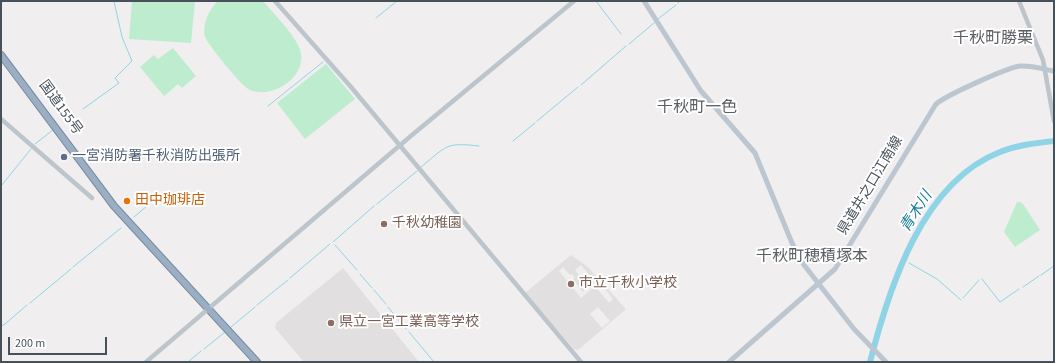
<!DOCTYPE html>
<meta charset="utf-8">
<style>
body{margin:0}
#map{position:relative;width:1055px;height:363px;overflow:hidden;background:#f0eeee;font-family:"Source Sans 3",sans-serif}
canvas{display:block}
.frame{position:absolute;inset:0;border:2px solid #47515a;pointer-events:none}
.scale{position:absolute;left:8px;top:337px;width:99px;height:18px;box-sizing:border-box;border:2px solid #47515a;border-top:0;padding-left:5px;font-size:12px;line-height:14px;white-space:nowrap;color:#47515a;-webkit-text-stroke:3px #fff;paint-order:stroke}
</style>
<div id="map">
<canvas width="1055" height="363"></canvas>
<div class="frame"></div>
<div class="scale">200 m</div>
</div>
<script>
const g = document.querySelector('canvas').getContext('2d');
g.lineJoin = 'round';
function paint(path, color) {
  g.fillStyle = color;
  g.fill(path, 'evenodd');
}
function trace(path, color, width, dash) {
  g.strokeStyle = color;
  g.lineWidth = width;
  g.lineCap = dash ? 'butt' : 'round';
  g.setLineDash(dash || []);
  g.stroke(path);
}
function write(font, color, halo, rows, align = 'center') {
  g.font = font + ' "Source Sans 3","Noto Sans JP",sans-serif';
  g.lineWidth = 4;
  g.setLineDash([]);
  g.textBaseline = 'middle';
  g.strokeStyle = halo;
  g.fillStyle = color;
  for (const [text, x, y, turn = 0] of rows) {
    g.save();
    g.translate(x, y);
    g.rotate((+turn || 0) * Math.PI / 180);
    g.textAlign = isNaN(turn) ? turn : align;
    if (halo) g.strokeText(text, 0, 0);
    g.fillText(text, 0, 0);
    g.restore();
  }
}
const education = new Path2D(`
 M 571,255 L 588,267 L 625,308 L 625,310 L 578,350 L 574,349 L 525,293 ZM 581,265 L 594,281 L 597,279 L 613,299 L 609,303 L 595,286 L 581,298 L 559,271 L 563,267 L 570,275 L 572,274 L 575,278 L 573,279 L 583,292 L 591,285 L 582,275 L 580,276 L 575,270 ZM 598,307 L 610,321 L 602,328 L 590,314 Z
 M 343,268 L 419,362 L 304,362 L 275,328 L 276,323 Z`);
const green = new Path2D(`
 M 132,1 L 195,1 L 191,43 L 129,39 Z
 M 218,1 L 263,1 C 274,14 292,32 299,47 C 311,74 274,100 250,90 C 242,87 209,46 205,37 C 202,25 209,9 218,1 Z
 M 173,48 L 196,76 L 182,88 L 178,84 L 164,96 L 140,67 L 154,55 L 158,59 Z
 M 326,64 L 355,99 L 305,139 L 277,103 Z
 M 1017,202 L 1020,202 L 1023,204 L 1040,230 L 1015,247 L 1004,232 Z`);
const stream = new Path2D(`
 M 596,1 L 621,34
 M 678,3 L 680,1
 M 376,18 L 397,1
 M 658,19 L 676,5
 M 629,44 L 654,23
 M 581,85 L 626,46
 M 268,106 L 323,62
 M 83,109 L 119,83 L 115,78 L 132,61 L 122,37 L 114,1
 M 537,121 L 578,87
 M 513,141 L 535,123
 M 35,144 L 53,130
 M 421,167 C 447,146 445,142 479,146
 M 1,186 L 31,149
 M 377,204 L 417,171
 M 134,217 L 160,195
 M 333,242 L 374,206
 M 335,245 L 357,270
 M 909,263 L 937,279 L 961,300
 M 73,267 L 121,228
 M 360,274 L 372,288
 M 1041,275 L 1054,266
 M 290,278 L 330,244
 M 982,279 L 1000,302 L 1019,289
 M 1023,287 L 1039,276
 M 374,290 L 386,304
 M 963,298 L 979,280
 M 30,303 L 71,269
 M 257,305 L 288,280
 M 388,307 L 406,329
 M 1,326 L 5,324 L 27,305
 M 231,327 L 255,307
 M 409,332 L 434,362
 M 204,349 L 225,332
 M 188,362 L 201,351`);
const river = new Path2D(`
 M 870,362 C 889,288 922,182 1000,152 C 1017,145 1036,143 1054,141`);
const tertiary = new Path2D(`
 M 275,1 L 351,87 L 581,362
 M 1019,1 L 1043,60 L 1054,121
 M 1,119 L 92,198
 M 146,362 L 412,135 L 574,1`);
const secondary = new Path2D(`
 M 644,1 L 701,91 L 755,153 L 792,243 L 804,265 L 854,329 L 886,362
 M 729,362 L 835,269 L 936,104 C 947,95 1006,68 1020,66 C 1031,65 1043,69 1054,71`);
const trunk = new Path2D(`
 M 1,55 L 114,206 L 257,362`);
const markers = [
 [64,157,4,"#5c6f8a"],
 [127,201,4,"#e8710a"],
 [384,224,4,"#8d6e63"],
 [571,284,4,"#8d6e63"],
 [331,323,4,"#8d6e63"]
];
const streetNames = [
 ["国道155号",60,108,54],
 ["県道井之口江南線",871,186,-59]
];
const serviceNames = [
 ["一宮消防署千秋消防出張所",72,157]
];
const foodNames = [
 ["田中珈琲店",135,201]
];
const educationNames = [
 ["千秋幼稚園",392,224],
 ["市立千秋小学校",579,284],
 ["県立一宮工業高等学校",339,323]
];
const waterNames = [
 ["青木川",917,212,-57]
];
const quarterNames = [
 ["千秋町勝栗",993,39],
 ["千秋町一色",697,108],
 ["千秋町穂積塚本",812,257]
];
paint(education, '#e1dfdf');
paint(green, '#beeccf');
trace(stream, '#8ed4e6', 1);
trace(river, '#8ed4e6', 6);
trace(trunk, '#738ba5', 8);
trace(tertiary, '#bdc5cc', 4.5);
trace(secondary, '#bcc6d1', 5);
trace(trunk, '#9caec2', 6);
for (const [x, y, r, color] of markers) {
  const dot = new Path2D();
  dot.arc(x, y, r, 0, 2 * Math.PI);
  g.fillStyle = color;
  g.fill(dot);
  trace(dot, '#fff', 1.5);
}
write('14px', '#47515a', '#fff', streetNames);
write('14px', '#4e5e75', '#fff', serviceNames, 'left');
write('14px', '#c56008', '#fff', foodNames, 'left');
write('14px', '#785e54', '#fff', educationNames, 'left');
write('italic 15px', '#157d98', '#fff', waterNames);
write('16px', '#5b5e62', '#fff', quarterNames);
</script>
